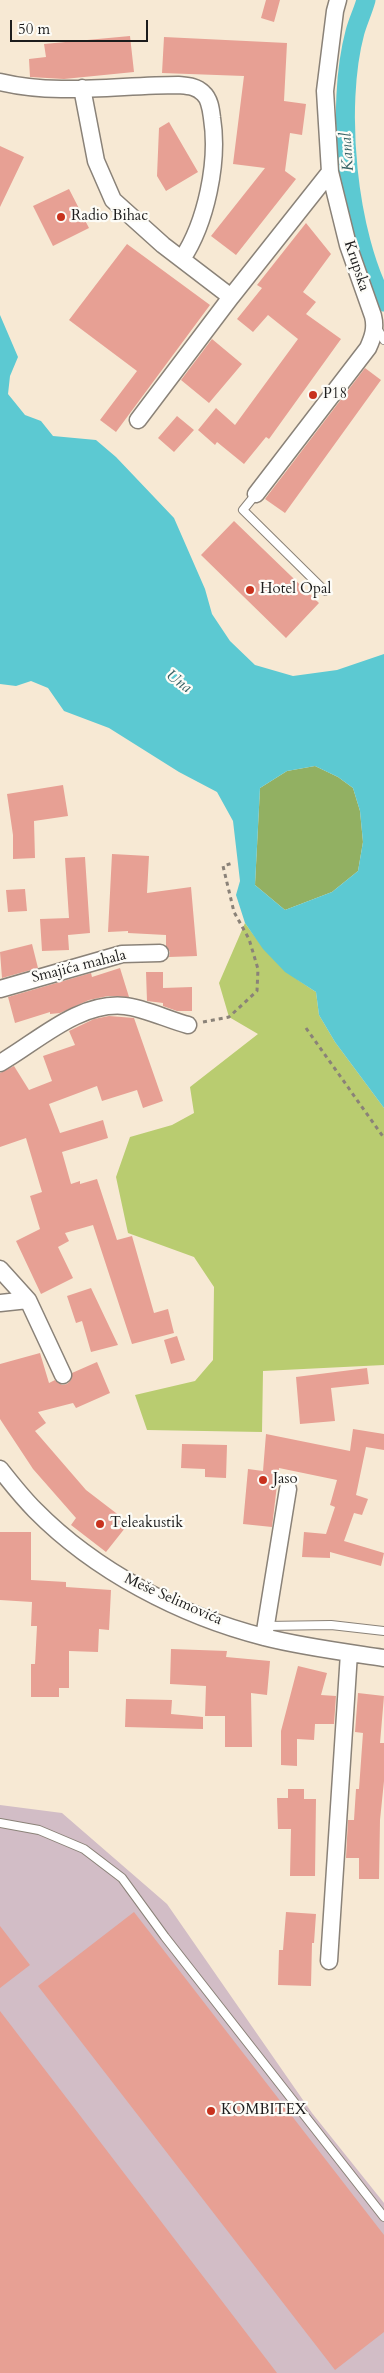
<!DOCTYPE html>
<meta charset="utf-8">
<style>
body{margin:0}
#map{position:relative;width:384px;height:2373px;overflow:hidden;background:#f7e9d4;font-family:Cardo,serif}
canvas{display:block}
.scale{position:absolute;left:10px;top:20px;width:138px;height:22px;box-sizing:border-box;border:2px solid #1c1c1c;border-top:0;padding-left:6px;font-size:15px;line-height:18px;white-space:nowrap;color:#1c1c1c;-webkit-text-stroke:4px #fdfcf7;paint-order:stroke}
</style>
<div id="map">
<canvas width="384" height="2373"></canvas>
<div class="scale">50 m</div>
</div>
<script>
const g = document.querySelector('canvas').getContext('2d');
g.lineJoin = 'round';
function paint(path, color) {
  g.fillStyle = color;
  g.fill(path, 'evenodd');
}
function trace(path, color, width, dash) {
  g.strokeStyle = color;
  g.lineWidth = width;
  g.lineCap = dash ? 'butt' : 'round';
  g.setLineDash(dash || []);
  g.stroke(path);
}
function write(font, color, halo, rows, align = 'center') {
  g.font = font + ' Cardo,serif';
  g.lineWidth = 4.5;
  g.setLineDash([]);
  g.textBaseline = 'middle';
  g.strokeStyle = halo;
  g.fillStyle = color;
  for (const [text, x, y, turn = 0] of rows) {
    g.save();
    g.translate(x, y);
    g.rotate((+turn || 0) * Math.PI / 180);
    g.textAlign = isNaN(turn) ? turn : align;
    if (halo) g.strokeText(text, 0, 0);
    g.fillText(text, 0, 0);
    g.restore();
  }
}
const industrial = new Path2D(`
 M 0,1805 L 62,1813 L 167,1904 L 312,2113 L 384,2203 L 384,2373 L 0,2373 Z`);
const green = new Path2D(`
 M 245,923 C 269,957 282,970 316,992 L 319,1015 L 335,1042 L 384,1108 L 384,1365 L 263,1371 L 262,1432 L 147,1430 L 135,1395 L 195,1381 L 213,1360 L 214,1287 L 194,1257 L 128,1233 L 116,1177 L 130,1137 L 172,1125 L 194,1113 L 190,1087 L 258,1034 L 229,1017 L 219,983 Z`);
const forest = new Path2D(`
 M 315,766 L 338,777 L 353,788 L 360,811 L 363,842 L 358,871 L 332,892 L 285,910 L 255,885 L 260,788 L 287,771 Z`);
const water = new Path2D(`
 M 0,315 L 18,357 L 10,376 L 8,394 L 25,415 L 41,421 L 53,436 L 96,440 L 116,457 L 174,518 L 205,589 L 212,614 L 230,641 L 255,665 L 293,676 L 337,670 L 384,654 L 384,1108 L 335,1042 L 319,1015 L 316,992 L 285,972 L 263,949 L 245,923 L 236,895 L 240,881 L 233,821 L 217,792 L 179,772 L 109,728 L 64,711 L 48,688 L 31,681 L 16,686 L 0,684 ZM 315,766 L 338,777 L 353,788 L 360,811 L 363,842 L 358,871 L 332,892 L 285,910 L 255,885 L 260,788 L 287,771 Z`);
const canal = new Path2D(`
 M 366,0 C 363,11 358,21 355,32 C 335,106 347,235 384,302`);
const building = new Path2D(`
 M 266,0 L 280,0 L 274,22 L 261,18 Z
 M 130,36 L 134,72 L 64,79 L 30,77 L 29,59 L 46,57 L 44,44 Z
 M 164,37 L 287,43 L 284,101 L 306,104 L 302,135 L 290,133 L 285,171 L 296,179 L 236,255 L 211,236 L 265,168 L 233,164 L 244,76 L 162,73 Z
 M 169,122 L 198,172 L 166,191 L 157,176 L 159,128 Z
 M 0,146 L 24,157 L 0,207 Z
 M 69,189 L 89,228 L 53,246 L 33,206 Z
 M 306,223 L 331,254 L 303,292 L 316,302 L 306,314 L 341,339 L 269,439 L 266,437 L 244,464 L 217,442 L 215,445 L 198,430 L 216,408 L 235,425 L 298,339 L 268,315 L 253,332 L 237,319 L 262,288 L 257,285 Z
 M 127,244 L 210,305 L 116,432 L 100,420 L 137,371 L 69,320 Z
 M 212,339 L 242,364 L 209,403 L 181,380 Z
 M 365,368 L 381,380 L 285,513 L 265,499 Z
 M 177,416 L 194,430 L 174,452 L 158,438 Z
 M 234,521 L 319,603 L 286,638 L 201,555 Z
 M 63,785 L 68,816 L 34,821 L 35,858 L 13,859 L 13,835 L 7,794 Z
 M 112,854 L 149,856 L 147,893 L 191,887 L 197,956 L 169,957 L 170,952 L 166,946 L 166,935 L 128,933 L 128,931 L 108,932 Z
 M 85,857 L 90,933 L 68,935 L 69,950 L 42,951 L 40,919 L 69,918 L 65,858 Z
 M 25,889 L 27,911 L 8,912 L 6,890 Z
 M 32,944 L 38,968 L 2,978 L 0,952 Z
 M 120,968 L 129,997 L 108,996 L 89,1000 L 60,1013 L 50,1014 L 50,1012 L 15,1023 L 8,997 L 91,973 L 92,977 Z
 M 146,972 L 163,972 L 163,988 L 192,987 L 192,1011 L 177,1011 L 163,1006 L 163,1003 L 147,1001 Z
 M 109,1016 L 134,1018 L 163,1101 L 143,1108 L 137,1090 L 102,1101 L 97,1086 L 49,1104 L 60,1133 L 103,1120 L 108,1138 L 62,1152 L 71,1184 L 80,1181 L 80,1184 L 97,1179 L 117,1240 L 132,1236 L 154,1313 L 168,1309 L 174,1333 L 132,1344 L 93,1225 L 65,1233 L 69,1241 L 58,1247 L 73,1278 L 41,1294 L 16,1241 L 40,1229 L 30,1196 L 42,1192 L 26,1138 L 0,1147 L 0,1073 L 14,1066 L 29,1090 L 52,1081 L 43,1056 L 75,1045 L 69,1031 L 94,1019 Z
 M 91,1288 L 118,1345 L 91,1352 L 82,1321 L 76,1323 L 67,1296 Z
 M 177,1336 L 185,1360 L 171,1364 L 164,1340 Z
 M 40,1353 L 49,1383 L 55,1380 L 62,1385 L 67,1384 L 71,1380 L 72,1373 L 97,1362 L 110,1393 L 76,1408 L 73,1403 L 38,1412 L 46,1423 L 35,1431 L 86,1490 L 129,1523 L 106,1552 L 71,1525 L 76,1518 L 33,1469 L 0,1419 L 0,1364 Z
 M 367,1368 L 369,1384 L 331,1388 L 335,1421 L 300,1424 L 296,1377 Z
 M 353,1429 L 384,1434 L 384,1450 L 366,1447 L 356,1495 L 368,1499 L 362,1515 L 354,1513 L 344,1541 L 384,1553 L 381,1566 L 330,1552 L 330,1558 L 302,1557 L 304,1532 L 326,1534 L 335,1507 L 330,1505 L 337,1480 L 279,1468 L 272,1527 L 243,1524 L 248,1469 L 263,1471 L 266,1434 L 350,1451 Z
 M 182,1444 L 227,1445 L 226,1478 L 205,1477 L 205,1469 L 181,1468 Z
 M 0,1532 L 31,1532 L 31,1580 L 66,1582 L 66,1587 L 111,1590 L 109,1630 L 99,1629 L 98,1652 L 69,1651 L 69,1688 L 59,1688 L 59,1697 L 31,1697 L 31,1664 L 35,1664 L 37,1626 L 31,1626 L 32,1602 L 0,1600 Z
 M 171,1649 L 227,1651 L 226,1657 L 270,1661 L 267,1695 L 251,1693 L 252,1747 L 225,1747 L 225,1716 L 205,1716 L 206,1686 L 170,1684 Z
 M 298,1666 L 327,1673 L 321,1695 L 336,1696 L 334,1724 L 315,1724 L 314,1740 L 297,1739 L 297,1766 L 281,1765 L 281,1731 Z
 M 358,1693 L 384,1696 L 380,1743 L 384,1743 L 384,1781 L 380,1820 L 379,1879 L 359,1879 L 359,1858 L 346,1858 L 348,1820 L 354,1820 L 356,1789 L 359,1789 L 363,1733 L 355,1732 Z
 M 126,1699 L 172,1700 L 171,1714 L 203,1717 L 203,1729 L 125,1727 Z
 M 288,1789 L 304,1789 L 304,1799 L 316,1799 L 315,1876 L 290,1876 L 291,1829 L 278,1829 L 277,1798 L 288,1798 Z
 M 134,1912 L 384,2235 L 384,2332 L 335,2370 L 38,1986 Z
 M 286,1912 L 316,1914 L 314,1943 L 312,1943 L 311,1986 L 278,1985 L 279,1950 L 283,1950 Z
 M 0,1926 L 30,1965 L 0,1988 Z
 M 0,2011 L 277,2373 L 0,2373 Z`);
const path = new Path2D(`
 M 203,1022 L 229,1017 L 257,991 L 258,969 L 249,939 L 234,912 L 223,866 L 233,863
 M 306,1028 L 384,1138`);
const lane = new Path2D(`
 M 377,328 L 384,340
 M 256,494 L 243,510 L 325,591
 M 265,1626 L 331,1625 L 384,1631
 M 0,1823 L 39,1830 L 84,1849 L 122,1878 L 165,1937 L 384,2217`);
const street = new Path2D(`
 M 0,82 C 58,96 119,85 178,85 C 188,86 196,86 203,93 C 210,99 211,110 212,118 C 219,162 206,223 182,259
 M 82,88 L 96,161 L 113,200 L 163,245 L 231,297
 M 138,420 L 231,297 L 330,172
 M 256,494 L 368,348 C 373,337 376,328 373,316 L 348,245 L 330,172 L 325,91 L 335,11 L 338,0
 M 0,989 L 122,954 L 160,953
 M 0,1063 C 37,1042 79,1001 125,1006 C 144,1008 169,1020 188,1025
 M 0,1269 L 28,1300 L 63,1375
 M 0,1303 L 28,1300
 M 0,1469 C 11,1483 22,1497 35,1510 C 95,1571 181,1616 264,1637 C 303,1647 344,1652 384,1658
 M 264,1637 L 288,1489
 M 329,1961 L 349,1653`);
const markers = [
 [61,217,5,"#c8321e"],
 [313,395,5,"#c8321e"],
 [250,590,5,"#c8321e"],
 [263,1480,5,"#c8321e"],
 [100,1524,5,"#c8321e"],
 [211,2111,5,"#c8321e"]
];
const poiNames = [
 ["Radio Bihac",71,217],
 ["P18",323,395],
 ["Hotel Opal",260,590],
 ["Jaso",273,1480],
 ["Teleakustik",110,1524],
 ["KOMBITEX",221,2111]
];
const streetNames = [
 ["Krupska",356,266,72],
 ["Smajića mahala",79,967,-14],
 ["Meše Selimovića",173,1600,24]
];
const waterNames = [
 ["Kanal",348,152,-94],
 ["Una",178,682,36]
];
paint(industrial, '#d2bdc6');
paint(green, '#b9cc70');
paint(forest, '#92b062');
paint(water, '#5cc9d2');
trace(canal, '#5cc9d2', 19);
paint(building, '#e7a094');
trace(lane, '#8a8278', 10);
trace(street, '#8a8278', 19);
trace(path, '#8a8278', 3, [4, 4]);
trace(lane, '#fff', 8);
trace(street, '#fff', 16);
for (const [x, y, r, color] of markers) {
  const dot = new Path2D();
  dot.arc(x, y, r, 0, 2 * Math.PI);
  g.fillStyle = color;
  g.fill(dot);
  trace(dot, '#fdfcf7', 2);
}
write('15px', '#1c1c1c', '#fdfcf7', poiNames, 'left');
write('15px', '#1c1c1c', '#fdfcf7', streetNames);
write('italic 16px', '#366165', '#fdfcf7', waterNames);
</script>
